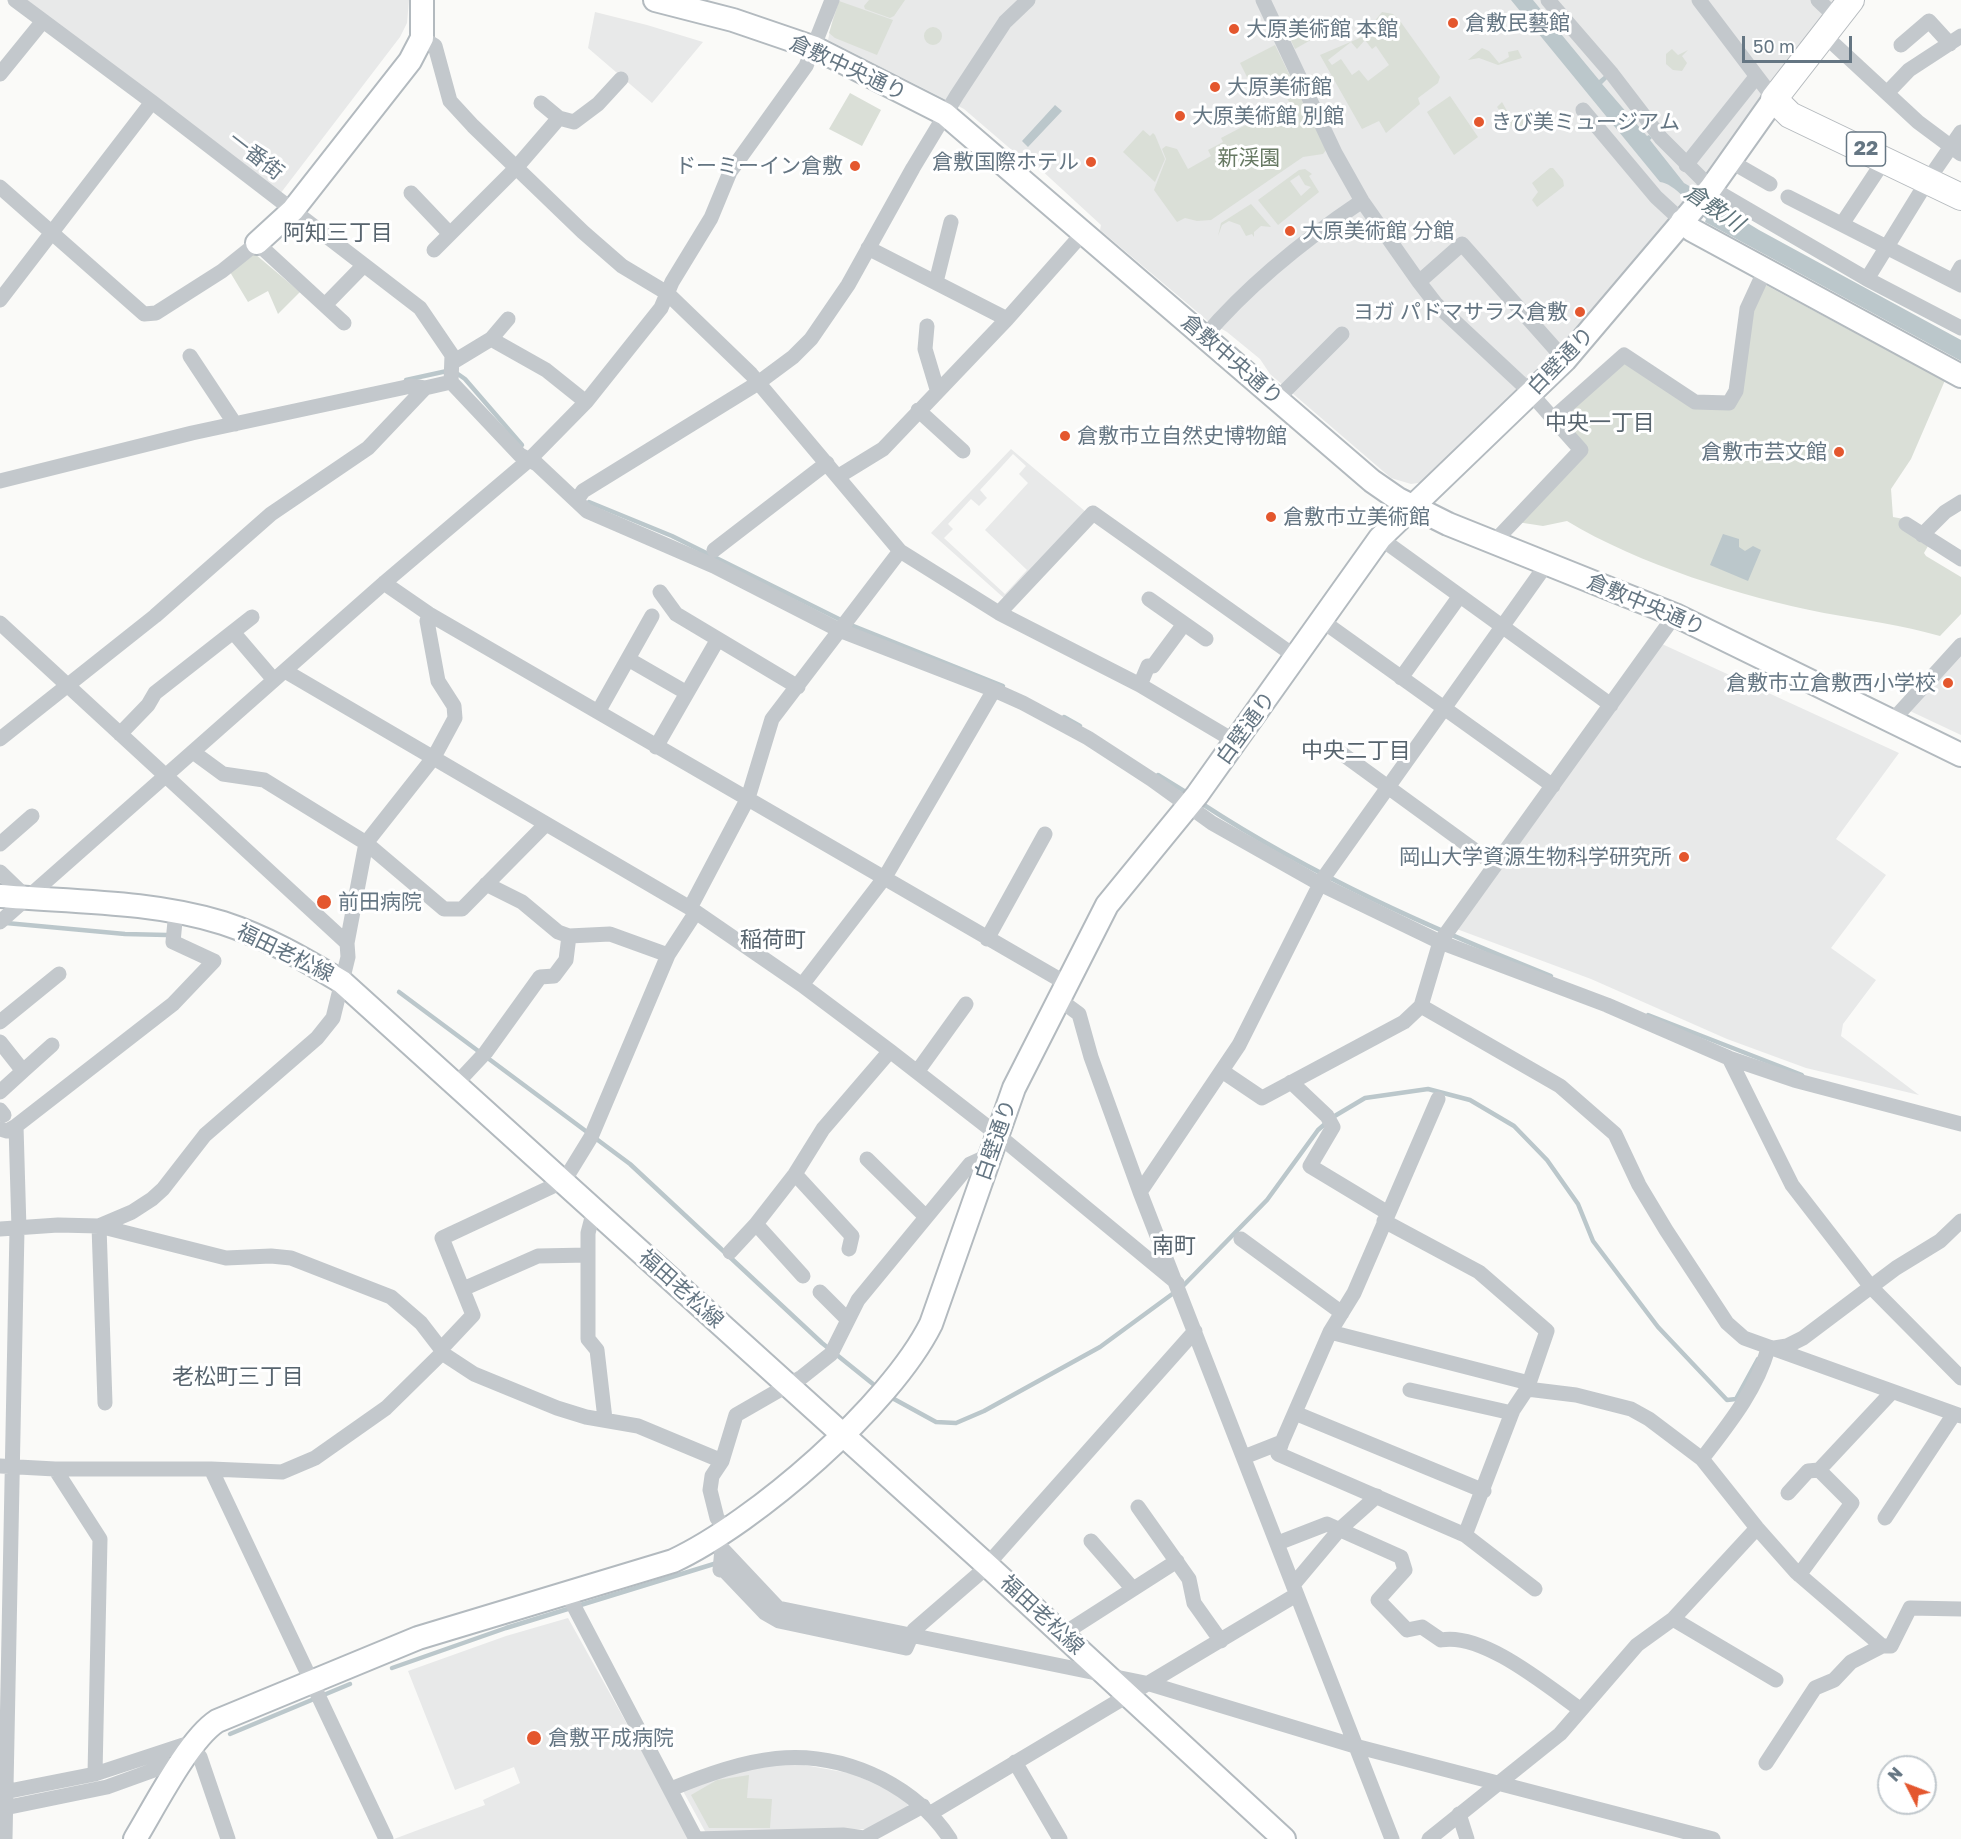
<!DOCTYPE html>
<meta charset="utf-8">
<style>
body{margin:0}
#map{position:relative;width:1961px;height:1839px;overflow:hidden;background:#fafaf8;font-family:"Golos Text",sans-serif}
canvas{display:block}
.north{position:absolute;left:1877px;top:1755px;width:60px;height:60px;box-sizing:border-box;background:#fff;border:2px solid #c1c8cd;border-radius:50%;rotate:312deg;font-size:16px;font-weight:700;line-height:24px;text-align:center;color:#657683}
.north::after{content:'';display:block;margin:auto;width:21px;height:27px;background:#e4572e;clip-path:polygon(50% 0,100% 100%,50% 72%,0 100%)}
.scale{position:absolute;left:1742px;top:36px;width:110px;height:27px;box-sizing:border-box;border:3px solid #657683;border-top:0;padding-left:8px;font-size:18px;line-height:21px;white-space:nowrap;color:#657683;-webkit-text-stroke:4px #fff;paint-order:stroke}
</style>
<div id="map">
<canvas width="1961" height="1839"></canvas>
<div class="north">N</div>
<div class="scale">50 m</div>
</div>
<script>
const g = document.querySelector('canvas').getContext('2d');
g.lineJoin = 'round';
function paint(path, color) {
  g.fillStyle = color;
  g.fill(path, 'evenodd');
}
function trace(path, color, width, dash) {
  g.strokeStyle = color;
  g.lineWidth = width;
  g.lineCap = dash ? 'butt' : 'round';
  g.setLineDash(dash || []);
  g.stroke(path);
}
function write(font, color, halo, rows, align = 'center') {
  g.font = font + ' "Golos Text","Noto Sans JP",sans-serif';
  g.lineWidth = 6;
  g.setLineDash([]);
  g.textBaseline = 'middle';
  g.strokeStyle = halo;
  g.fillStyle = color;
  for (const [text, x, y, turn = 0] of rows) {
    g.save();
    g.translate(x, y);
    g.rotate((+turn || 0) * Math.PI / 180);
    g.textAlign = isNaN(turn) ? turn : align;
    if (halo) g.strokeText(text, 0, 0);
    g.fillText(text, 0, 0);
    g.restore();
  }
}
const built = new Path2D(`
 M 27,0 L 409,0 L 407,23 L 400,37 L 280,194 Z
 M 837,0 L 1844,0 L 1713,174 L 1574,341 L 1425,482 L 1411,484 L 1391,478 L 1270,374 L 1260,359 L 1227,332 L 1208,321 L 1100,230 L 1101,225 L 1026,156 L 1021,158 L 964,109 L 828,40 Z
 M 595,12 L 647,25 L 703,42 L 652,103 L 588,48 Z
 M 1011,449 L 1086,512 L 1005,599 L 931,533 ZM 1013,454 L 1026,466 L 1019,474 L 1028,483 L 985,530 L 1027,570 L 1005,594 L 944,538 L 953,529 L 948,524 L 971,499 L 979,506 L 987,498 L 980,490 Z
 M 1662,644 L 1899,753 L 1836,839 L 1886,875 L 1831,948 L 1876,980 L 1843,1024 L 1841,1036 L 1919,1095 L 1806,1068 L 1727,1039 L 1591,979 L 1454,928 Z
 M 1961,655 L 1961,735 L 1910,711 Z
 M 568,1618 L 691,1839 L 394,1839 L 485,1805 L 483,1800 L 520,1783 L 514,1767 L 455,1790 L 408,1671 L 506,1636 Z
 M 799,1764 L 854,1774 L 898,1795 L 908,1804 L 907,1808 L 870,1829 L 706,1833 L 683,1791 L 707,1780 L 766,1765 Z`);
const green = new Path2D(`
 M 869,0 L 905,0 L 894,16 L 890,18 L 865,9 L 864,6 Z
 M 839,1 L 893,20 L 877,55 L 835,38 L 829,33 Z
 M 1382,12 L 1393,14 L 1400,21 L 1440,77 L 1438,83 L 1418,98 L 1420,104 L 1386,133 L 1379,121 L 1362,129 L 1320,55 L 1362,37 ZM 1365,40 L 1372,49 L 1376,46 L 1389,65 L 1368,81 L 1359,70 L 1352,75 L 1341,59 L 1332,65 L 1328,60 L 1351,42 L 1357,49 Z
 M 1297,18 L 1302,20 L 1304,29 L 1312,27 L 1316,37 L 1295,49 L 1283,24 Z
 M924 36a9 9 0 1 1 18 0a9 9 0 1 1-18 0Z
 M 1275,45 L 1326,150 L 1323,154 L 1303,157 L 1211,220 L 1197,221 L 1185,218 L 1177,222 L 1154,190 L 1166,159 L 1162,149 L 1166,146 L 1177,149 L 1188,169 L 1211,156 L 1208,150 L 1223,142 L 1221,138 L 1263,116 L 1268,126 L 1292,116 L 1294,112 L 1283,90 L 1269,97 L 1258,82 L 1251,85 L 1240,63 Z
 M 1482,48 L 1489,51 L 1499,63 L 1509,57 L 1508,52 L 1518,50 L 1522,58 L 1498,65 L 1479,58 L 1468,60 Z
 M 1672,49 L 1678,55 L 1688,50 L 1682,56 L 1687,63 L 1682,71 L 1673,70 L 1666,64 L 1666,54 Z
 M 850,93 L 881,110 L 862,146 L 829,129 Z
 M 1450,96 L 1478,137 L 1454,155 L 1427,112 Z
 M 1502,102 L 1512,120 L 1527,115 L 1535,109 L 1537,114 L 1524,126 L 1514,130 L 1497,107 Z
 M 1143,130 L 1150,136 L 1153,133 L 1155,135 L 1165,159 L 1155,182 L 1123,152 Z
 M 1550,168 L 1553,168 L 1563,180 L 1564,186 L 1537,207 L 1532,200 L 1538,192 L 1532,183 Z
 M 1305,169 L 1312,174 L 1309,176 L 1319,192 L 1278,225 L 1258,200 L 1299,170 ZM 1299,175 L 1305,185 L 1311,187 L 1301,196 L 1290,181 Z
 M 1251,204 L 1271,227 L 1261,226 L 1254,232 L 1254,237 L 1252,234 L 1246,236 L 1240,225 L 1229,221 L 1222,225 L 1218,236 L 1221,223 Z
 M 255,254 L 300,292 L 278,314 L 268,291 L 248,302 L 230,272 Z
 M 1762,283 L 1889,351 L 1946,378 L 1911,459 L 1891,489 L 1893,517 L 1909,520 L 1928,546 L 1924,553 L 1926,556 L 1961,577 L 1961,614 L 1940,636 C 1902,625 1863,620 1824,613 C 1742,597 1638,564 1567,521 L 1543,526 L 1517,522 L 1580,457 L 1558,419 L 1624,359 L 1695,407 L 1730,407 L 1756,298 Z
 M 749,1775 L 747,1798 L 772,1799 L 770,1828 L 709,1828 L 691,1795 L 717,1780 Z`);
const water = new Path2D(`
 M 1511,0 L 1533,0 L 1599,80 L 1605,75 L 1608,78 L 1602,84 L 1647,136 L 1649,135 L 1652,138 L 1650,140 L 1684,183 L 1691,187 L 1693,185 L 1718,205 L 1759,230 L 1961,340 L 1961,361 L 1705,222 L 1706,219 C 1694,208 1674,183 1660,182 Z
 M 1055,105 L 1062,111 L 1028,147 L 1022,141 Z
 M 1723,534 L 1739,539 L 1739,547 L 1745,551 L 1753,546 L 1761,550 L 1748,581 L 1710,565 Z`);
const stream = new Path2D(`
 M 455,372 L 465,379 L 522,445
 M 406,380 L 447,371
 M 589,502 L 672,536 L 851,625 L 1003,686
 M 1064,717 L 1080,726
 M 1158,775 L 1184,791
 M 1204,805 C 1313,876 1430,928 1551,976
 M 6,923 L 125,934 L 167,935
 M 399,992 L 630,1164 L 822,1343 L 873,1384
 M 1648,1015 L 1802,1075
 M 1182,1287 L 1267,1200 L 1318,1130 L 1333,1117 L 1365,1098 L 1428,1089 L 1470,1100 L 1514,1126 L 1547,1160 L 1578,1204 L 1593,1241 L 1658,1327 L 1727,1400 L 1736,1399 L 1758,1359
 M 894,1399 L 936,1422 L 956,1423 L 984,1411 L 1100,1347 L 1175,1292
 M 392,1668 L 506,1628 L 717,1563
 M 230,1734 L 350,1684`);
const street = new Path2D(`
 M 15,0 L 152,102 L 420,308 L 452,355 L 451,382
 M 1263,0 L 1335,153 L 1362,201 L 1419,282 L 1436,304 L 1525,387 L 1581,450 L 1493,543
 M 1548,0 L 1612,74 L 1661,138 L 1711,188 L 1867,279 L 1961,328
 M 1699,0 L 1774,99
 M 1818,0 L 1837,18
 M 1823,34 L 1918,122 L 1961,154
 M 422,38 L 435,46 L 450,101 L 473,126 L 583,232 L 622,266 L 667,293 L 751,374 L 900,551 L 999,613 L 1140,685 L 1236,742
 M 1901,45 L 1929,21 L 1950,44
 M 0,74 L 43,21
 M 1887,93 L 1909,70 L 1961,36
 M 541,103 L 559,118
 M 1583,110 L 1656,197 L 1682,221
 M 1730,161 L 1770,184
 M 1686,165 L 1756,77
 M 0,187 L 144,314 L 156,313 L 222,271 L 257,243 L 344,323
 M 411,193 L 450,234
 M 1788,197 L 1961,285
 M 1842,224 L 1885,159
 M 868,248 L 1007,319
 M 434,250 L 515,169 L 559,118 L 574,122 L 598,104 L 621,79
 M 1867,279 L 1928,180 L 1961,132
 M 1953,281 L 1961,267
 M 936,282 L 951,222
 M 1419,282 L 1462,244 L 1565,360
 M 0,300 L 152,102
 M 325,305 L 364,265
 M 927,326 L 925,349 L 937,389
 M 1204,337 C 1250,283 1304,240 1362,201
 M 491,339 L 546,370 L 586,402
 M 190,356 L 235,424
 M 453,362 L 491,339 L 508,319
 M 451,382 L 520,455 L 537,464 L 587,511 L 714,566 L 839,630 L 994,690 L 1023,703 L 1088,738 L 1151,779 L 1212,823 L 1320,884 L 1440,942 L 1607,1005 L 1729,1058 L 1794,1080 L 1961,1124
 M 1277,399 L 1342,334
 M 918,410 L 963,451
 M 1552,419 L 1624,355 L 1695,402 L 1729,403 L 1736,391 L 1747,309 L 1765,270
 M 839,476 L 883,449 L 1007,319 L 1084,232
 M 0,481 L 192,433 L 411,386 L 425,388 L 451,382
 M 577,500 L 583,491 L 758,383 L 793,357 L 811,339 L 848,285 L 913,168 L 957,95 L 1005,22 L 1028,0
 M 1906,524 L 1961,559
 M 1922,535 L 1945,512 L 1961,502
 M 1380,538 L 1611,705
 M 714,550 L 827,463
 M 384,583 L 429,614 L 1069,985
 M 660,592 L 676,614 L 798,687
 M 1149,599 L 1206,639
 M 999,613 L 1093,513 L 1296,657
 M 1675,615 L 1440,942 L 1421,1006 L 1560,1086 L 1615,1134 L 1639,1185 L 1666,1230 L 1727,1323 L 1744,1338 L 1961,1416
 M 1321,620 L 1553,786
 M 0,623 L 347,943
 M 233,632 L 274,680
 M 628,659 L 687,693
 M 285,671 L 690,908 L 802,985 L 890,1051 L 998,1135 L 1177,1283
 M 1401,678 L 1459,597
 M 1140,685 L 1148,666 L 1153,666 L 1184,624
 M 598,712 L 652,616
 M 1892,721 L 1961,645
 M 120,734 L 148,705 L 155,693 L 252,617
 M 0,739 L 155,616 L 271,514 L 368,448 L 425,388
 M 656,747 L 718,639
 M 1337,750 L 1495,865
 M 193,752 L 223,774 L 264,780 L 366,843 L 444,909 L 462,909 L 546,824
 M 0,844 L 32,816
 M 0,872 L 27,898
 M 486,884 L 522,902 L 558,932 L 569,936 L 610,934 L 668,955
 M 690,908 L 748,798 L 772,719 L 900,551
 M 0,922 L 384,583 L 529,460 L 586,402 L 661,308 L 672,282 L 711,218 L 730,172 L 806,66 L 832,0
 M 987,939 L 1045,834
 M 802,985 L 885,877 L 994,690
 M 1060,1000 L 1079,1014 L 1091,1057 L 1140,1192 L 1392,1839
 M 0,1022 L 59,974
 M 0,1042 L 23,1071 L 0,1092
 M 1729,1058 L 1792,1185 L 1871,1287 L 1961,1378
 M 23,1071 L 52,1045
 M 1222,1071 L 1262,1098 L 1404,1022 L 1421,1006
 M 917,1072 L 966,1004
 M 1291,1082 L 1327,1116 L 1333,1127 L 1310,1166 L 1388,1213
 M 457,1083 L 486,1052 L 540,977 L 554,976 L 566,960 L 569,936
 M 0,1110 L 4,1115
 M 16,1126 L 173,1004 L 214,961 L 173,942 L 176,911
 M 0,1129 L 7,1131 L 16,1126 L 19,1229
 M 867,1159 L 925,1216
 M 795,1174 L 852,1236 L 849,1249
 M 1140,1192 L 1239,1045 L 1322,880 L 1546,565
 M 594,1210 L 588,1233 L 588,1339 L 597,1350 L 605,1419
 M 1384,1221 L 1479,1272 L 1547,1331 L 1527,1389 L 1513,1410 L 1465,1535
 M 756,1224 L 803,1276
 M 99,1226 L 132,1212 L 152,1199 L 163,1189 L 205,1135 L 317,1038 L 333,1018 L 348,957 L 347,943 L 366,843 L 434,757 L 455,718 L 454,706 L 438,681 L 427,621 L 429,614
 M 99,1226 L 105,1403
 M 0,1229 L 58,1225 L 99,1226 L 226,1258 L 271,1256 L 291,1258 L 391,1297 L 421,1323 L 441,1349
 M 1241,1239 L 1342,1313
 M 730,1252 L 756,1224 L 795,1174 L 823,1129 L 890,1051
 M 463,1289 L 538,1256 L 588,1255
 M 820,1292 L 847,1319
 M 1330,1332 L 1529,1383
 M 1768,1349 L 1787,1346 L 1803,1338 L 1896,1268 L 1940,1241 L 1961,1221
 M 442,1353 L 474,1374 L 557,1408 L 586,1417 L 638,1426 L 722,1461
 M 1527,1389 L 1576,1395 L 1631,1409 L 1649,1419 L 1702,1459 L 1757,1528 L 1796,1572 L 1882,1646 L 1891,1646 L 1910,1608 L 1961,1609
 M 1410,1390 L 1512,1413
 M 1295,1413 L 1484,1491
 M 1282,1442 L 1278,1454 L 1465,1535 L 1535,1589
 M 1244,1457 L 1282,1442 L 1330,1332 L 1354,1293 L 1438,1099
 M 1702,1459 C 1728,1425 1756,1391 1768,1349
 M 0,1466 L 55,1469 L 211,1469 L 282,1472 L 315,1458 L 386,1408 L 442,1353 L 441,1349 L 473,1315 L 442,1238 L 564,1181 L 591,1137 L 668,955 L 696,912
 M 55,1469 L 100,1539 L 95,1774
 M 211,1469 L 386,1839
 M 1788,1493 L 1808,1471 L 1819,1470 L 1892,1392
 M 1138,1507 L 1189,1579 L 1194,1603 L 1221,1641
 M 1885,1518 L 1954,1414
 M 726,1529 L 717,1518 L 710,1490 L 712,1476 L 722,1461 L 736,1415 L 802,1377 L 831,1354 L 858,1300 L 970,1164 L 981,1159 L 990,1160
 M 713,1539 L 778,1608 L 1150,1684 L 1355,1746 L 1713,1839
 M 1091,1541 L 1133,1589
 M 1278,1543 L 1327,1524 L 1401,1557 L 1405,1570 L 1378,1600 L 1407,1630 L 1422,1627 L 1441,1640 C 1483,1632 1547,1686 1581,1710
 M 722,1549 L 720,1570 L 724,1570 L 765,1613 L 779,1621 L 906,1648 L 914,1630 L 988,1566
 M 987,1565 L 1195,1331
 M 1799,1575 L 1852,1503 L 1819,1470
 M 1293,1585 L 1340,1529 L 1377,1496
 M 566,1591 L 696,1839
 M 1673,1619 L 1776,1680
 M 1063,1634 L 1177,1561
 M 1015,1762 L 1060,1839
 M 1766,1763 L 1815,1688 L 1834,1680 L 1851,1662 L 1882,1646
 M 671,1789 C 746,1759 806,1741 882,1779 C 911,1794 933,1813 950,1839
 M 0,1793 L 95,1774 L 183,1745 L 192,1748 L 200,1757 L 228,1839
 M 0,1809 L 107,1787 L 168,1765 L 177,1771
 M 931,1813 L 1296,1595
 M 1459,1814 L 1467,1839
 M 5,1839 L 17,1229
 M 696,1839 L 843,1835 L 864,1838 L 923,1806
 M 1429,1839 L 1560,1734 L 1637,1645 L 1673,1619 L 1757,1528`);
const secondary = new Path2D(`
 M 655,0 L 733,20 L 815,48 L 945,114 L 1372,481 L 1398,499 L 1448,524 L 1675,615 L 1961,755
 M 1682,221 L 1692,230 L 1961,376
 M 257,243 L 293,210 L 410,61 L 422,38 L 422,0
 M 0,896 C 74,902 152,901 223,923 C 266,937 304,959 342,982 L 988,1566 L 1284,1839
 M 135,1839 C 154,1808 188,1740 217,1721 L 418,1638 L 673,1561 C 756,1522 890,1406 931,1324 L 1014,1088 L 1107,905 L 1197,795 L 1380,538 L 1565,360 L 1711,188 L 1774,99`);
const primary = new Path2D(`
 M 1851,0 L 1774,99 L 1790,115 L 1961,197`);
const markers = [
 [1453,23,6,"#e4572e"],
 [1234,29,6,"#e4572e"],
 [1215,87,6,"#e4572e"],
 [1180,116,6,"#e4572e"],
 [1479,122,6,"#e4572e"],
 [1091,162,6,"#e4572e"],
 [855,166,6,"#e4572e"],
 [1290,231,6,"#e4572e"],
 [1580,312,6,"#e4572e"],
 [1065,436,6,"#e4572e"],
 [1839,452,6,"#e4572e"],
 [1271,517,6,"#e4572e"],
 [1948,683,6,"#e4572e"],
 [1684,857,6,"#e4572e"],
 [324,902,8,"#e4572e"],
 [534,1738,8,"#e4572e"]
];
const shields = [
 [1866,149,39]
];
const shieldNames = [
 ["22",1866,149]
];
const poiNames = [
 ["倉敷民藝館",1465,23],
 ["大原美術館 本館",1246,29],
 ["大原美術館",1227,87],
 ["大原美術館 別館",1192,116],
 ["きび美ミュージアム",1491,122],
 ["倉敷国際ホテル",1079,162,"right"],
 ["ドーミーイン倉敷",843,166,"right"],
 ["大原美術館 分館",1302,231],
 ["ヨガ パドマサラス倉敷",1568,312,"right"],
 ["倉敷市立自然史博物館",1077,436],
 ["倉敷市芸文館",1827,452,"right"],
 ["倉敷市立美術館",1283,517],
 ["倉敷市立倉敷西小学校",1936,683,"right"],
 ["岡山大学資源生物科学研究所",1672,857,"right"],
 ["前田病院",338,902],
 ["倉敷平成病院",548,1738]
];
const streetNames = [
 ["倉敷中央通り",848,68,25],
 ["一番街",256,156,38],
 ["倉敷中央通り",1232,360,41],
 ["白壁通り",1561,361,-46],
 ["倉敷中央通り",1646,605,23],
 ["白壁通り",1246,728,-54],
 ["福田老松線",285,953,26],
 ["白壁通り",996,1140,-71],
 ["福田老松線",681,1289,42],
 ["福田老松線",1042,1615,43]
];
const parkNames = [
 ["新渓園",1249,158]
];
const waterNames = [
 ["倉敷川",1714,208,34]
];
const neighbourhoodNames = [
 ["阿知三丁目",338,233],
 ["中央一丁目",1600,423],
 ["中央二丁目",1356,751],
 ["稲荷町",773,940],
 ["南町",1174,1246],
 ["老松町三丁目",238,1377]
];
paint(built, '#e8e9e9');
paint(green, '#dadfd7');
paint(water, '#bbc7cb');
trace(stream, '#bbc7cb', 4.5);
trace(secondary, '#b3babf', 26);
trace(primary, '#b5babe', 28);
trace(street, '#c3c8cc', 15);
trace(secondary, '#fff', 22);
trace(primary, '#fff', 26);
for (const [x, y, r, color] of markers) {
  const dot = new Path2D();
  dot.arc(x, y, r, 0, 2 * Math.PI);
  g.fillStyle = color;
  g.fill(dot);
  trace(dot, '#fff', 2);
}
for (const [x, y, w] of shields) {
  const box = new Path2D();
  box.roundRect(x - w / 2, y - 17, w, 34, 4.5);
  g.fillStyle = '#fff';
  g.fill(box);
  trace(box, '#657683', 1.5);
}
write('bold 20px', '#657683', null, shieldNames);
write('21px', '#657683', '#fff', poiNames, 'left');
write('21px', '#657683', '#fff', streetNames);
write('21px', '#687a64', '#fff', parkNames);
write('italic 22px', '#60757c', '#fff', waterNames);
write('22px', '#57646e', '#fff', neighbourhoodNames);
</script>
